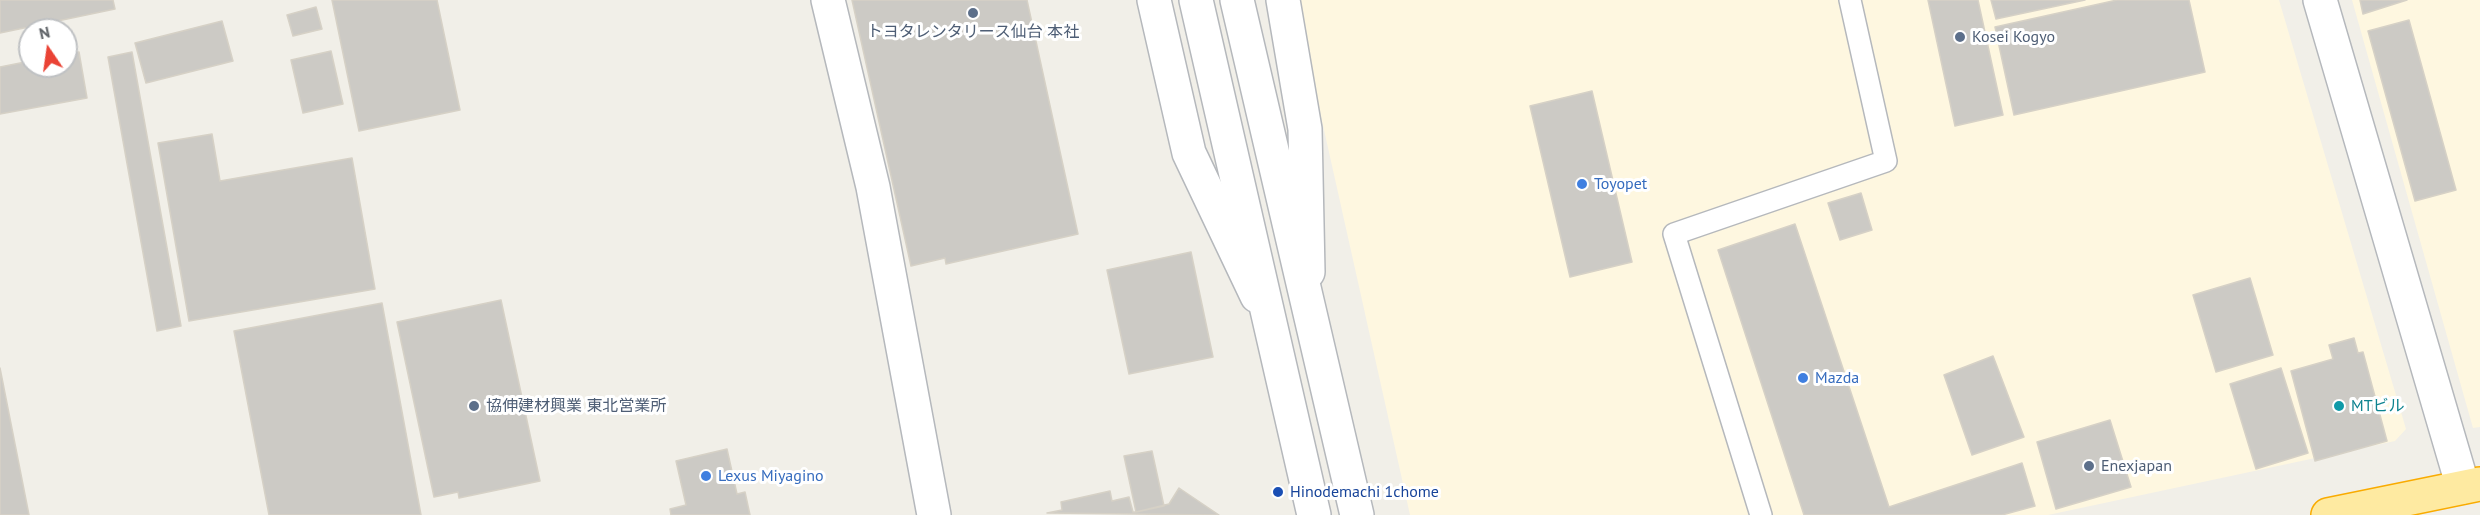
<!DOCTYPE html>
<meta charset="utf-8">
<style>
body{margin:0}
#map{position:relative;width:2480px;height:515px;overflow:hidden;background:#f1efe8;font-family:"PT Sans",sans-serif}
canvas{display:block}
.north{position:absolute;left:18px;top:18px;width:60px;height:60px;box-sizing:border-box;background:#fff;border:2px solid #bfc1c3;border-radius:50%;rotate:347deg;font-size:16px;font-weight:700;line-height:24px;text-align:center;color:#5f6368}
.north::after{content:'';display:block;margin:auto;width:21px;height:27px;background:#ea4335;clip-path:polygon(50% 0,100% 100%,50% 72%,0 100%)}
</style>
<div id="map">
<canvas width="2480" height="515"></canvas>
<div class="north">N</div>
</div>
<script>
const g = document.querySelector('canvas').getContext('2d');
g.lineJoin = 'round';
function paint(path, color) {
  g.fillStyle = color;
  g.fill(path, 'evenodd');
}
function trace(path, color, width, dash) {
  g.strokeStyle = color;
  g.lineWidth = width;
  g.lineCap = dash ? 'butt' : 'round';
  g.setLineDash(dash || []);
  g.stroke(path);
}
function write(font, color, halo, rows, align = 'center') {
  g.font = font + ' "PT Sans","Noto Sans JP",sans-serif';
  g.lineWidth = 6;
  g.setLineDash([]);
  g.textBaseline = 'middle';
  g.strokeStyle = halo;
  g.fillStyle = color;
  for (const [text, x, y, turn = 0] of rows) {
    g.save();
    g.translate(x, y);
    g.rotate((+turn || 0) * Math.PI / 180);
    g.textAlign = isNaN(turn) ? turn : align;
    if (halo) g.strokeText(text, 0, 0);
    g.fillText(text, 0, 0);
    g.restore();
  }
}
const commercial = new Path2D(`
 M 1295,0 L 2279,0 L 2406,429 L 2395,441 L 2048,515 L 1410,515 Z
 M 2352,0 L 2480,0 L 2480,427 L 2473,428 Z`);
const building = new Path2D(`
 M 0,0 L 113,0 L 115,9 L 0,33 Z
 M 332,0 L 437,0 L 460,110 L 359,131 Z
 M 852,0 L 1027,0 L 1078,234 L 946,264 L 945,258 L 911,266 Z
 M 1928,0 L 1978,0 L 2003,115 L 1955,126 Z
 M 1991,0 L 2085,0 L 1996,19 Z
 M 2117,0 L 2189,0 L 2205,72 L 2014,115 L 1995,27 Z
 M 2360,0 L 2407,0 L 2363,14 Z
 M 316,7 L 322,29 L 293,36 L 287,15 Z
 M 2409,20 L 2456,190 L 2415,201 L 2368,31 Z
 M 222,21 L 233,61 L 146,83 L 135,43 Z
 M 331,51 L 343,104 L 303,113 L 291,60 Z
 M 79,52 L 87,98 L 0,114 L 0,67 L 30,61 L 30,66 L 66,66 L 66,54 Z
 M 132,52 L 181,326 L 157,331 L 108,57 Z
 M 1592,91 L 1632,262 L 1570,277 L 1530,106 Z
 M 212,134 L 220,181 L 352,158 L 375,289 L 189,321 L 158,143 Z
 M 1861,193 L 1872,230 L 1840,240 L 1828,203 Z
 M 1795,224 L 1889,507 L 2022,463 L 2035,506 L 2002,515 L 1804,515 L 1718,250 Z
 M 1191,252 L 1213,357 L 1129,374 L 1107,270 Z
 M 2250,278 L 2273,355 L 2216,372 L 2193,295 Z
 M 501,300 L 540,481 L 459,498 L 458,492 L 434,497 L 397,322 Z
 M 382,303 L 421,515 L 269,515 L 234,331 Z
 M 2354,338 L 2358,353 L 2363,352 L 2387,441 L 2315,461 L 2291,371 L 2333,359 L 2329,345 Z
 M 1993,356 L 2024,437 L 1972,455 L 1944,375 Z
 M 0,368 L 29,515 L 0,515 Z
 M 2281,368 L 2308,453 L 2256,469 L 2230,384 Z
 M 2110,420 L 2131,487 L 2056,509 L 2037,442 Z
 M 727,449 L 737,494 L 745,492 L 750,515 L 671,515 L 670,509 L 686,505 L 676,461 Z
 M 1152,451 L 1164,506 L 1136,512 L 1124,456 Z
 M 1179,488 L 1219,515 L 1047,513 L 1062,510 L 1061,502 L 1110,491 L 1112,501 L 1129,497 L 1133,512 L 1136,512 L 1169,504 Z`);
const service = new Path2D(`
 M 1761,515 L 1674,234 L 1886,161 L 1850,0`);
const minor = new Path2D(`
 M 828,0 L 873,187 L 934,515
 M 1154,0 L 1189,153 L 1257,296
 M 1283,0 L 1305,129 L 1308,272
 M 2320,0 L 2463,487`);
const tertiary = new Path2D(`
 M 1196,0 L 1314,515
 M 1237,0 L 1357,515`);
const trunk = new Path2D(`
 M 2328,515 L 2480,484`);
const markers = [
 [973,13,6,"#5c6f8a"],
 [1960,37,6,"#5c6f8a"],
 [1582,184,6,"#3f7fe0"],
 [1803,378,6,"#3f7fe0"],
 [474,406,6,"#5c6f8a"],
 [2339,406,6,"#0f9aa8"],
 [2089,466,6,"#5c6f8a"],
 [706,476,6,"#3f7fe0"],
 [1278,492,6,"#1a4fb4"]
];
const serviceNames = [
 ["トヨタレンタリース仙台 本社",973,32,"center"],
 ["Kosei Kogyo",1972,37],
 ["協伸建材興業 東北営業所",486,406],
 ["Enexjapan",2101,466]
];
const shopNames = [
 ["Toyopet",1594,184],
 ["Mazda",1815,378],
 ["Lexus Miyagino",718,476]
];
const cultureNames = [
 ["MTビル",2351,406]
];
const transitNames = [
 ["Hinodemachi 1chome",1290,492]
];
paint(commercial, '#fef7e0');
paint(building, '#cccac5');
trace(building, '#d6d1c6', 1.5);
trace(service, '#b5b8bc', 24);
trace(minor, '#b5b8bc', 36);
trace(tertiary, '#b5b8bc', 36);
trace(trunk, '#f9ab00', 36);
trace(service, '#fff', 21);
trace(minor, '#fff', 33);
trace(tertiary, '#fff', 33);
trace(trunk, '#feeaa1', 33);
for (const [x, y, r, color] of markers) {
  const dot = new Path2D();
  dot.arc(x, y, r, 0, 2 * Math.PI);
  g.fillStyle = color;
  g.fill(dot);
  trace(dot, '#fff', 2);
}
write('16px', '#4e5e75', '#fff', serviceNames, 'left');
write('16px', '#366cbe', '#fff', shopNames, 'left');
write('16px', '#0d838f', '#fff', cultureNames, 'left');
write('16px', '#164399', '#fff', transitNames, 'left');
</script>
